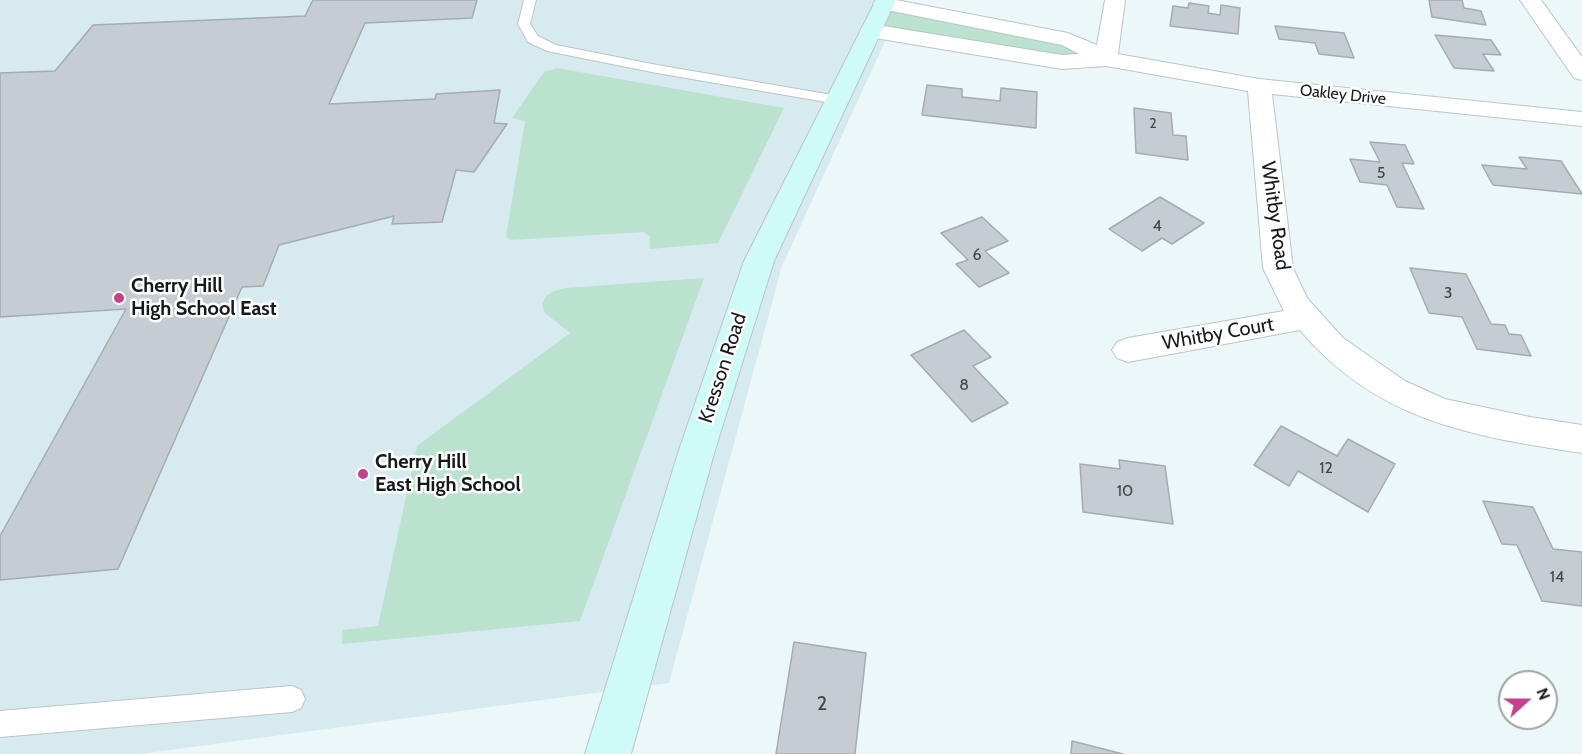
<!DOCTYPE html>
<style>
body{margin:0}
#map{position:relative;width:1582px;height:754px;overflow:hidden;background:#ecf7fa;font-family:Cabin,sans-serif}
canvas{display:block}
.north{position:absolute;left:1498px;top:670px;width:60px;height:60px;box-sizing:border-box;background:#fff;border:2px solid #a1a3a3;border-radius:50%;rotate:69deg;font-size:16px;font-weight:700;line-height:24px;text-align:center;color:#15191a}
.north::after{content:'';display:block;margin:auto;width:21px;height:27px;background:#c2428e;clip-path:polygon(50% 0,100% 100%,50% 72%,0 100%)}
</style>
<div id="map">
<canvas width="1582" height="754"></canvas>
<div class="north">N</div>
</div>
<script>
const g = document.querySelector('canvas').getContext('2d');
g.lineJoin = 'round';
function paint(path, color) {
  g.fillStyle = color;
  g.fill(path, 'evenodd');
}
function trace(path, color, width, dash) {
  g.strokeStyle = color;
  g.lineWidth = width;
  g.lineCap = dash ? 'butt' : 'round';
  g.setLineDash(dash || []);
  g.stroke(path);
}
function write(font, color, halo, rows, align = 'center') {
  g.font = font + ' Cabin,sans-serif';
  g.lineWidth = 5;
  g.setLineDash([]);
  g.textBaseline = 'middle';
  g.strokeStyle = halo;
  g.fillStyle = color;
  for (const [text, x, y, turn = 0] of rows) {
    g.save();
    g.translate(x, y);
    g.rotate((+turn || 0) * Math.PI / 180);
    g.textAlign = isNaN(turn) ? turn : align;
    if (halo) g.strokeText(text, 0, 0);
    g.fillText(text, 0, 0);
    g.restore();
  }
}
const built = new Path2D(`
 M 0,0 L 904,0 L 782,266 L 669,683 L 140,754 L 0,754 Z`);
const green = new Path2D(`
 M 884,4 L 1068,40 L 1106,59 L 1062,62 L 871,31 Z
 M 557,68 L 784,108 L 718,243 L 650,249 L 650,236 L 643,232 L 511,240 L 506,237 L 525,121 L 512,118 L 544,72 Z
 M 704,278 L 580,621 L 342,644 L 342,630 L 378,626 L 417,446 L 570,333 L 545,313 L 542,304 L 546,296 L 554,291 L 566,288 Z`);
const building = new Path2D(`
 M 313,0 L 477,0 L 472,18 L 365,23 L 329,104 L 435,99 L 436,94 L 500,90 L 494,123 L 507,124 L 474,172 L 456,170 L 442,222 L 392,224 L 394,216 L 279,245 L 263,286 L 242,287 L 118,569 L 0,580 L 0,536 L 126,309 L 0,317 L 0,73 L 55,71 L 93,25 L 305,16 Z
 M 1429,0 L 1462,0 L 1464,8 L 1481,11 L 1486,25 L 1432,17 Z
 M 1189,3 L 1209,6 L 1208,13 L 1220,15 L 1221,5 L 1240,8 L 1238,34 L 1170,26 L 1173,6 L 1188,8 Z
 M 1275,26 L 1344,33 L 1354,58 L 1319,54 L 1315,43 L 1279,39 Z
 M 1435,35 L 1491,40 L 1501,55 L 1483,54 L 1494,71 L 1454,68 Z
 M 927,85 L 962,89 L 962,97 L 1000,101 L 1001,88 L 1037,92 L 1036,128 L 922,115 Z
 M 1134,108 L 1171,113 L 1173,135 L 1186,136 L 1188,160 L 1136,153 Z
 M 1370,142 L 1405,145 L 1414,164 L 1402,163 L 1424,209 L 1397,207 L 1387,185 L 1360,182 L 1350,159 L 1380,162 Z
 M 1519,157 L 1561,161 L 1582,194 L 1493,185 L 1482,165 L 1527,169 Z
 M 1160,197 L 1204,223 L 1172,244 L 1162,238 L 1142,251 L 1109,229 Z
 M 982,217 L 1008,241 L 985,251 L 1009,273 L 979,287 L 956,264 L 968,260 L 941,233 Z
 M 1410,268 L 1466,274 L 1491,324 L 1505,325 L 1509,334 L 1521,335 L 1531,356 L 1477,349 L 1462,317 L 1429,313 Z
 M 964,330 L 991,357 L 973,366 L 1008,403 L 972,422 L 911,355 Z
 M 1281,426 L 1337,456 L 1348,439 L 1395,464 L 1368,512 L 1298,471 L 1289,486 L 1254,465 Z
 M 1119,460 L 1165,466 L 1173,524 L 1083,512 L 1080,464 L 1120,469 Z
 M 1483,501 L 1533,507 L 1553,549 L 1582,552 L 1582,606 L 1542,601 L 1517,545 L 1502,544 Z
 M 794,642 L 866,653 L 855,754 L 776,754 Z
 M 1072,741 L 1123,754 L 1071,754 Z`);
const lane = new Path2D(`
 M 524,0 L 536,0 L 530,24 L 538,36 L 556,45 L 657,65 L 838,96 L 845,100 L 838,104 L 657,73 L 547,51 L 528,42 L 518,24 Z
 M 292,686 L 301,690 L 305,699 L 301,708 L 292,712 L 0,737 L 0,711 Z`);
const street = new Path2D(`
 M 876,0 L 896,0 L 1068,33 L 1097,45 L 1105,0 L 1125,0 L 1118,54 L 1259,79 L 1582,112 L 1582,126 L 1272,94 L 1293,268 L 1307,298 L 1343,338 L 1405,381 L 1445,399 L 1530,417 L 1582,425 L 1582,453 C 1471,436 1377,421 1300,330 L 1128,362 L 1117,358 L 1112,350 L 1117,342 L 1128,338 L 1284,311 L 1263,268 L 1248,91 L 1106,66 L 1062,69 L 863,36 L 860,31 L 863,26 L 871,24 L 1062,55 L 1079,54 L 1062,45 L 877,8 L 873,4 Z
 M 1520,0 L 1541,0 L 1582,57 L 1582,80 L 1574,78 Z`);
const secondary = new Path2D(`
 M 876,0 L 896,0 L 774,261 L 715,450 L 631,754 L 585,754 L 679,450 L 744,261 Z`);
const markers = [
 [119,298,6,"#c2428e"],
 [363,474,6,"#c2428e"]
];
const farNumbernames = [
 ["2",1153,124]
];
const farStreetnames = [
 ["Oakley Drive",1343,95,6]
];
const numberNames = [
 ["5",1381,173],
 ["4",1157,226],
 ["6",977,255],
 ["3",1448,293],
 ["8",964,385],
 ["12",1326,468],
 ["10",1125,491],
 ["14",1557,577]
];
const streetNames = [
 ["Whitby Road",1275,216,82],
 ["Whitby Court",1218,334,-10],
 ["Kresson Road",723,368,-72]
];
const poiNames = [
 ["Cherry Hill",131,286],
 ["High School East",131,309],
 ["Cherry Hill",375,462],
 ["East High School",375,485]
];
const nearNumbernames = [
 ["2",822,704]
];
paint(built, '#d7eaf0');
paint(green, '#bbe1cf');
paint(building, '#c5cdd3');
trace(building, '#a4acb1', 1.5);
trace(lane, '#bbc5c8', 2);
trace(street, '#bbc5c8', 2);
trace(secondary, '#bbc5c8', 2);
paint(lane, '#fff');
paint(street, '#fff');
paint(secondary, '#cefaf8');
for (const [x, y, r, color] of markers) {
  const dot = new Path2D();
  dot.arc(x, y, r, 0, 2 * Math.PI);
  g.fillStyle = color;
  g.fill(dot);
  trace(dot, '#fff', 2);
}
write('14px', '#414648', null, farNumbernames);
write('16px', '#15191a', '#fff', farStreetnames);
write('16px', '#414648', null, numberNames);
write('20px', '#15191a', '#fff', streetNames);
write('bold 20px', '#15191a', '#fff', poiNames, 'left');
write('20px', '#414648', null, nearNumbernames);
</script>
